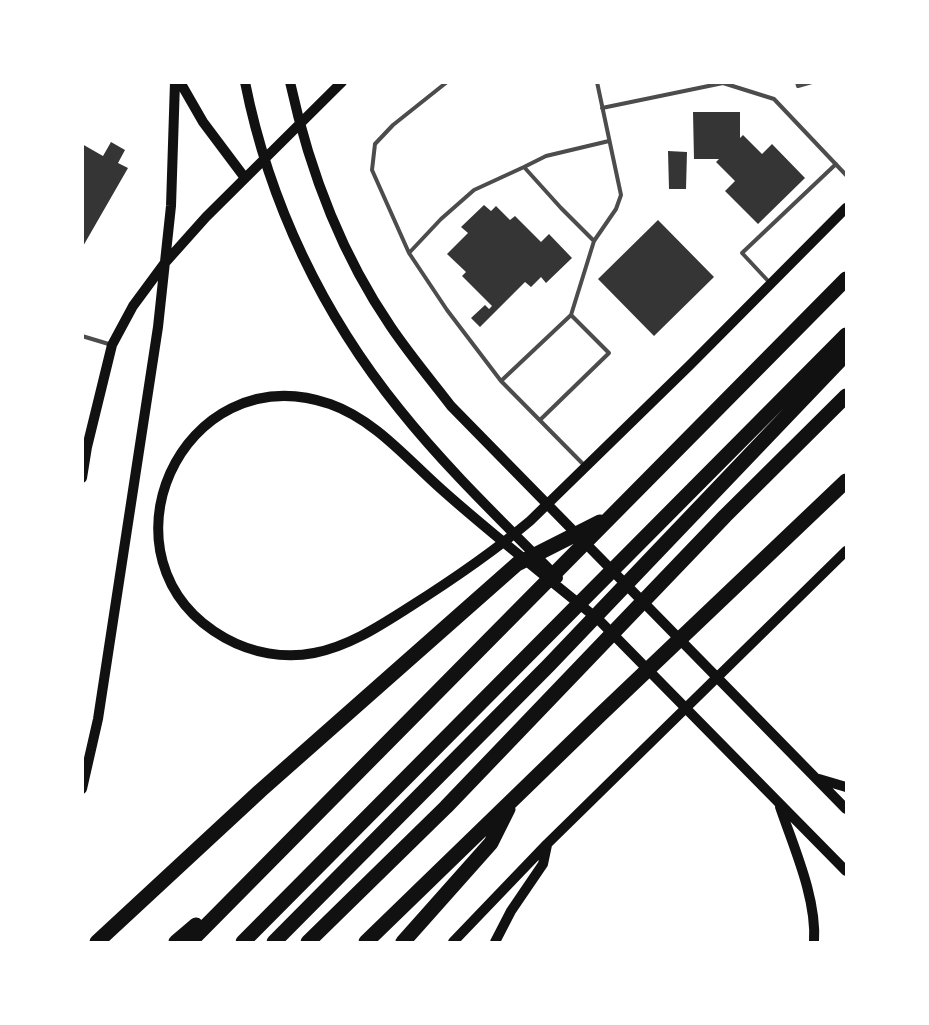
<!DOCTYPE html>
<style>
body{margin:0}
#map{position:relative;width:929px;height:1025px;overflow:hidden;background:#fff;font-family:"IBM Plex Sans",sans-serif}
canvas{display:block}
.frame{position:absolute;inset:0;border:84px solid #fff;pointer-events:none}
</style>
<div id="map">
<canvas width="929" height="1025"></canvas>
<div class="frame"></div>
</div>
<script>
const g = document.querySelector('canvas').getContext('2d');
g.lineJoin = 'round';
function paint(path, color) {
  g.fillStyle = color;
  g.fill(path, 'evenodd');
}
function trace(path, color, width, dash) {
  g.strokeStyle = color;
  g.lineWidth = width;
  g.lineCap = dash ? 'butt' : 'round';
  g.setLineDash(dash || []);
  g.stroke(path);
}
const building = new Path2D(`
 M 693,112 L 740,112 L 740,138 L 743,135 L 762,154 L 772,144 L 805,178 L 758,224 L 725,191 L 735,181 L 716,162 L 719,159 L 694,159 Z
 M 111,142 L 125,150 L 118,163 L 128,168 L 82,248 L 82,144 L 103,156 Z
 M 668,151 L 687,152 L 686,189 L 669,189 Z
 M 484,205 L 491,211 L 496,206 L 510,220 L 515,216 L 541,242 L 549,234 L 572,258 L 546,283 L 541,277 L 531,287 L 525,282 L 480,327 L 471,318 L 485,305 L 489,309 L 492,306 L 462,276 L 466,272 L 447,254 L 468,233 L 461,227 Z
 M 658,220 L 714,277 L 654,336 L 598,279 Z`);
const service = new Path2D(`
 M 797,82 L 798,86 L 812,82
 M 602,108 L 723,83 L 774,99 L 846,175
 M 594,241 L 561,208 L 524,167 L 546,156 L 609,141
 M 409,253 L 372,170 L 375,144 L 393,125 L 447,82
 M 770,283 L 742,253 L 836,164
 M 82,336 L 112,345
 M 501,381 L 447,310 L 409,253 L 441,219 L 474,190 L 524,167
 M 540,420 L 609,353 L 571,315
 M 584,465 L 501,381 L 571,315 L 594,241 L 616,209 L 621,195 L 597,82`);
const secondary = new Path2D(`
 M 180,82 L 203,122 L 245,178
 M 245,82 C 269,203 323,315 400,410 C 448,470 504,523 558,578
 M 290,82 C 309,169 341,254 391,327 C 410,355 431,380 451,406 L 846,809
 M 82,478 L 87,447 L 112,345 L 133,306 L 164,264 L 206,217 L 342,82
 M 596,617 L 846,871
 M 599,620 C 549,579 498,539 449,496 C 411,464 378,421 330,404 C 181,353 88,561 225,638 C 252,653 284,659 314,653 C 350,646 381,625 411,606 C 452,580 493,552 530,521 L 690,365 L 846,208
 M 819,779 L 846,787
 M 82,789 L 98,719 L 158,327 L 171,206 L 175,82
 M 780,807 C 794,848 817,899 814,942
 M 453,942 L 547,844 L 846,551
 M 495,942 L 511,911 L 543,864 L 547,845`);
const motorway = new Path2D(`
 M 97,942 L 260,791 L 517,564 L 600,522
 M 176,942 L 196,925
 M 190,942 L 846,279
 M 243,942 L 846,335
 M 274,942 L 549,665 L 846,354
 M 308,942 L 446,807 L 725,516 L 846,396
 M 366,942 L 599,716 L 846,481
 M 403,942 L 491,843 L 508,809`);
paint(building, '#353535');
trace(service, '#4c4c4c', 4);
trace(secondary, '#111', 10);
trace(motorway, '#111', 15);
</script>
